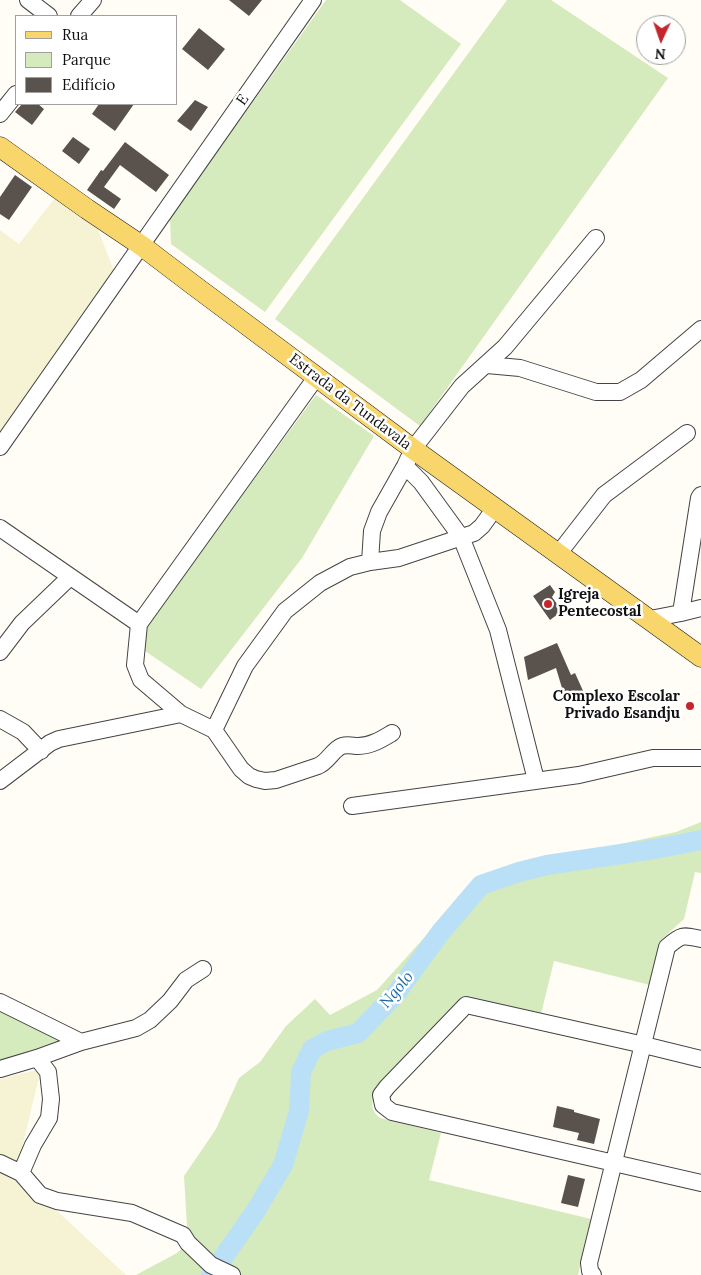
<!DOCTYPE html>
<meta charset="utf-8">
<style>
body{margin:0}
#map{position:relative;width:701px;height:1275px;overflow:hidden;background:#fffdf5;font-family:Lora,serif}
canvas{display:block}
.legend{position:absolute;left:15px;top:15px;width:162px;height:90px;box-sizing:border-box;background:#fff;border:1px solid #a0a0a0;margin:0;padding:6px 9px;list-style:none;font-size:15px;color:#111}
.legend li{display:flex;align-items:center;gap:10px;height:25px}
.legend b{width:25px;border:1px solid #a0a0a0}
.north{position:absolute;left:636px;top:15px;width:50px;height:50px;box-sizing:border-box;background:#fff;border:1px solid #a0a0a0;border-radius:50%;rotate:183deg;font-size:14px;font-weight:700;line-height:20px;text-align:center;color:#111}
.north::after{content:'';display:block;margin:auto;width:18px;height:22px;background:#c4262e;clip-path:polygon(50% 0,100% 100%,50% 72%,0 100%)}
</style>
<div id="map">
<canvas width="701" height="1275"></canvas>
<ul class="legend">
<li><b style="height:6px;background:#f9d66b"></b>Rua</li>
<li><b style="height:14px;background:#d5ebbd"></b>Parque</li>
<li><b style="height:14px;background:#5a524d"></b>Edifício</li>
</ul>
<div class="north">N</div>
</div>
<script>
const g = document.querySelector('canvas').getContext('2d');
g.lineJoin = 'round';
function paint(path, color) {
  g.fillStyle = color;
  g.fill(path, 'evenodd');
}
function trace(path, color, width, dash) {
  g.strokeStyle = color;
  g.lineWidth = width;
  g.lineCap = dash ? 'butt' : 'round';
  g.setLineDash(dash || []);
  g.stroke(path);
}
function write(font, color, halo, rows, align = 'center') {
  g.font = font + ' Lora,serif';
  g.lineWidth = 5;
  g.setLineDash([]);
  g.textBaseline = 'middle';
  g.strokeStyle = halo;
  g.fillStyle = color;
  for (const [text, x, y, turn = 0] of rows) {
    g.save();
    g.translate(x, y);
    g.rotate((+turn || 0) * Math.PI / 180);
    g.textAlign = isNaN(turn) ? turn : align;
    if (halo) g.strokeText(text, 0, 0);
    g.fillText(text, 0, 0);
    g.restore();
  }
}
const farmland = new Path2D(`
 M 55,198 L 97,227 L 114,271 L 0,436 L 0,230 L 19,244 Z
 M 41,1069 L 18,1165 L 0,1158 L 0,1079 Z
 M 0,1163 L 40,1195 L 126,1275 L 0,1275 Z`);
const green = new Path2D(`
 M 326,0 L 400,0 L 461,44 L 265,312 L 171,244 L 170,218 Z
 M 507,0 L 551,0 L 668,78 L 420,426 L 275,319 Z
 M 316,395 L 374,436 L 302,558 L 201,689 L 145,651 L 147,625 Z
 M 701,822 L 701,873 L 695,872 L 684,919 L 661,940 L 650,985 L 554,961 L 541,1014 L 465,996 L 376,1089 C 372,1102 369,1109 380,1118 L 441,1133 L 429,1180 L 591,1219 L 578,1275 L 136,1275 L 177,1253 L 188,1243 L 184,1176 L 216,1129 L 239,1078 L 260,1062 L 286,1026 L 315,999 L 330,1015 L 377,990 L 467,890 L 483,877 L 514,867 L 676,832 Z
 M 0,1002 L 81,1042 L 0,1069 Z`);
const river = new Path2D(`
 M 211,1275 L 255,1212 L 283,1165 L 299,1111 L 301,1072 L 312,1049 L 327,1041 L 358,1033 L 395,995 L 440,933 L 481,885 L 519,872 L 547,865 L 655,849 L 701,840`);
const building = new Path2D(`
 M 229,0 L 262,0 L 249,16 Z
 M 199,28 L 225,49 L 208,70 L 182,49 Z
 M 195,100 L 208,107 L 191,131 L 177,121 Z
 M 22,104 L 38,104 L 44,109 L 32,125 L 15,112 Z
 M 99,104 L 134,104 L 115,131 L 92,114 Z
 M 73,137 L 90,149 L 79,164 L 62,151 Z
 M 125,142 L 169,175 L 156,192 L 120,165 L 104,187 L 121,199 L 114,209 L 87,190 L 101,170 L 103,171 Z
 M 15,175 L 32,187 L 9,220 L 0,214 L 0,197 Z
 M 550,585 L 555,592 L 552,597 L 562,611 L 550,620 L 533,596 Z
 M 557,643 L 571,675 L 575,673 L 584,693 L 565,698 L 556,668 L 528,680 L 524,657 Z
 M 557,1106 L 574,1110 L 574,1112 L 600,1119 L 594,1144 L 577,1140 L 579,1133 L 553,1127 Z
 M 568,1175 L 585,1179 L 578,1207 L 561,1203 Z`);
const minor = new Path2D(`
 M 28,0 L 49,16
 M 79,16 L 93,0
 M 0,114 L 16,94
 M 487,365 L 520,368 L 596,392 L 620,392 L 641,380 L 701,329
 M 0,447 L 313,0
 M 405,466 L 421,482 L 461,537 L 498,630 L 536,780
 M 0,528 L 139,624 L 317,376
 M 559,553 L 604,495 L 687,433
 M 370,562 L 372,531 L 379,512 L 405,466 L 413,449 L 462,386 L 505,347 L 596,238
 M 681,613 L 699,498 L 701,495
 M 650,619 L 681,613 L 701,608
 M 139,624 L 135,665 L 141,680 L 181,714 L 214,730 L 241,769 L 249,776 L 256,779 L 265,781 L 276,780 L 318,766 C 328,762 333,749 342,746 C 348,744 353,746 358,746 C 371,746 382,739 392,733
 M 0,652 L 22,623 L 70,577
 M 0,719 L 23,732 L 41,751
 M 214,730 L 245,666 L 285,611 L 320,583 L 350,567 L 370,562 L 399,558 L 474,533 L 482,526 L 495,508
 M 0,781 L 50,743 L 59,739 L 181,714
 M 352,806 L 579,775 L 653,758 L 701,758
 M 0,1002 L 81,1042
 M 701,1059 L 644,1045 L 466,1005 L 387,1087 L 381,1095 L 383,1105 L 392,1112 L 701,1183
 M 0,1069 L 37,1058 L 81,1042 L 136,1028 L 150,1020 L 170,1001 L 186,980 L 203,969
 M 0,1163 L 21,1173 L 40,1195 L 57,1201 L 132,1213 L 183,1235 L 188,1243 L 211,1265 L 232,1275
 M 21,1173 L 33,1145 L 49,1118 L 51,1099 L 48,1072 L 37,1058
 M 593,1275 L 590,1271 L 589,1263 L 667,947 C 682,934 683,935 701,939`);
const major = new Path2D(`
 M 0,147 L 87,209 L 142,246 L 192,284 L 413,449 L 701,657`);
const markers = [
 [548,604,5,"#c4262e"],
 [690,706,5,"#c4262e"]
];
const streetNames = [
 ["E",243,100,-55],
 ["Estrada da Tundavala",350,402,37]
];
const poiNames = [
 ["Igreja",558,595],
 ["Pentecostal",558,612],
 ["Complexo Escolar",680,697,"right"],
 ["Privado Esandju",680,714,"right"]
];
const waterNames = [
 ["Ngolo",397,990,-50]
];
paint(farmland, '#f6f3d4');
paint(green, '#d5ebbd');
trace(river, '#b9e0f7', 20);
paint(building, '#5a524d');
trace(minor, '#444', 18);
trace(major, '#222', 21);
trace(minor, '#fff', 16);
trace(major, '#f9d66b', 20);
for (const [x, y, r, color] of markers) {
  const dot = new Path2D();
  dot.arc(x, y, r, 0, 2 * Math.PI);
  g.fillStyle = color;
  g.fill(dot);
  trace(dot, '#fff', 2);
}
write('15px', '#111', '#fff', streetNames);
write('bold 15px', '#111', '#fff', poiNames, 'left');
write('italic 16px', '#1768a6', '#fff', waterNames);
</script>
